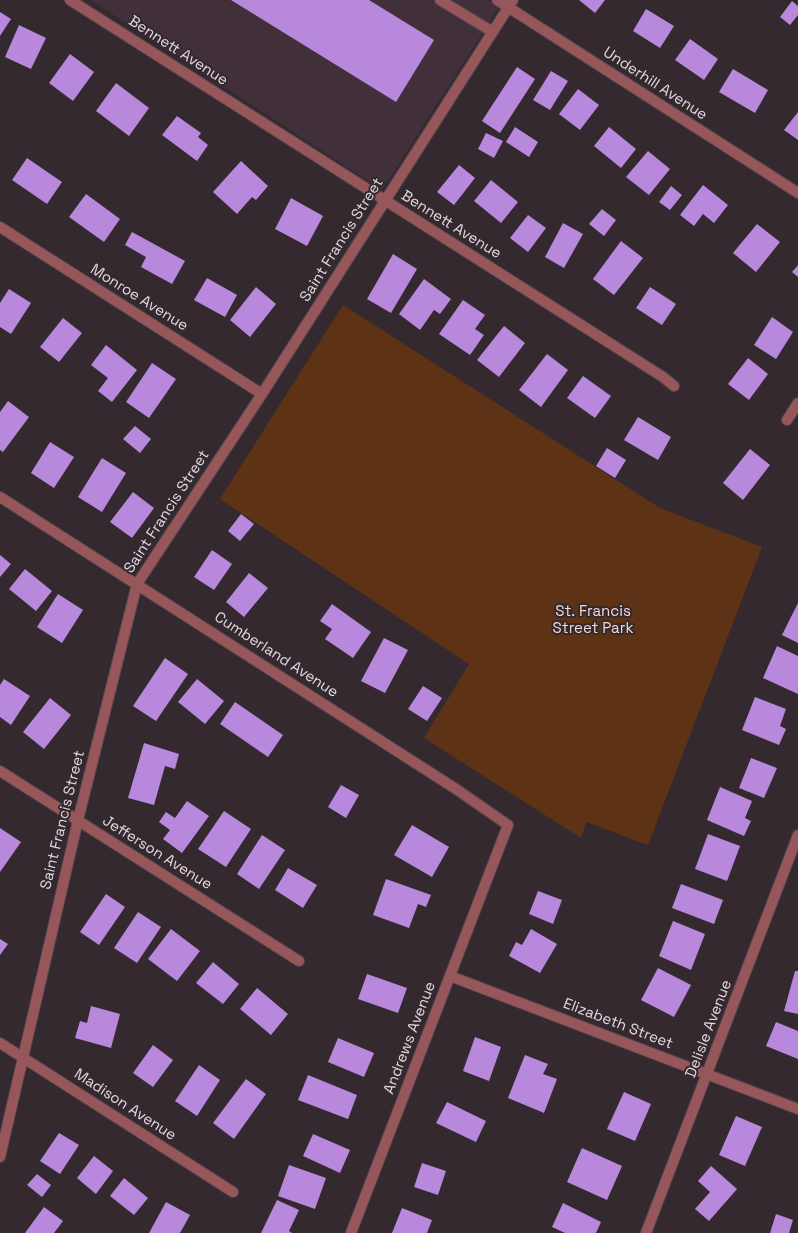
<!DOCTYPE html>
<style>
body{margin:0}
canvas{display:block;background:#352930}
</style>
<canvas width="798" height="1233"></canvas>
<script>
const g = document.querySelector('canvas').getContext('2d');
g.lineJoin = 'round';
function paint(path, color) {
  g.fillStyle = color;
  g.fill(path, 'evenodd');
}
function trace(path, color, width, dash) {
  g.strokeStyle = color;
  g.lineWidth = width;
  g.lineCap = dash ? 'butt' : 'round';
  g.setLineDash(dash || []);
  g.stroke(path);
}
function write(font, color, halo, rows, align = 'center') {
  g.font = font + ' "Space Grotesk",sans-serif';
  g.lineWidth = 4;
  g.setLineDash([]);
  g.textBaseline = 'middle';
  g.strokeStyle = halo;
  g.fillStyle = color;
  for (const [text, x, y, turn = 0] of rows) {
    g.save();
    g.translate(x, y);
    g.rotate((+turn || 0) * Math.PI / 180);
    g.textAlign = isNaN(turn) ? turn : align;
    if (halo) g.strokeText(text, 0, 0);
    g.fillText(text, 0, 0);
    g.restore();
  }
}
const built = new Path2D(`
 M 91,0 L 487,0 L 499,7 L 382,190 Z`);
const green = new Path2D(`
 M 343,305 L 660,508 L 762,547 L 648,845 L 586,822 L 581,838 L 424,738 L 469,664 L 220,499 Z`);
const building = new Path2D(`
 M 231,0 L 369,0 L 434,40 L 396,102 Z
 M 579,0 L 605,0 L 595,13 Z
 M 792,1 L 798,6 L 798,15 L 790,25 L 780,17 Z
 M 646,9 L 674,26 L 660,48 L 633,31 Z
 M 0,12 L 11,19 L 0,36 Z
 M 19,25 L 46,38 L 31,69 L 5,57 Z
 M 690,39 L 718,59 L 704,80 L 675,60 Z
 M 70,54 L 94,72 L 73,101 L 49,83 Z
 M 517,67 L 535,79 L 500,133 L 482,121 Z
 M 733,69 L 768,90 L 755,113 L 719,92 Z
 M 551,71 L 568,81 L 550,110 L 533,100 Z
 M 116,83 L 149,108 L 129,136 L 96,111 Z
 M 578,89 L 599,105 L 580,130 L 559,114 Z
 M 798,112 L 798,140 L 784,130 Z
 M 177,116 L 201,133 L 198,137 L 208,145 L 197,161 L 162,135 Z
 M 515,127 L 538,142 L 529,157 L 506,142 Z
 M 609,127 L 636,149 L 621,168 L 594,146 Z
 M 486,133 L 503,141 L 494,158 L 478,149 Z
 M 648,151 L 670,169 L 649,195 L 626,177 Z
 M 27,158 L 62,182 L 47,204 L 12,180 Z
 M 241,161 L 268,186 L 256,200 L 252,197 L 237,214 L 213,192 Z
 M 459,165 L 475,178 L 454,205 L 437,192 Z
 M 491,180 L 518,202 L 501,223 L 474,201 Z
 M 703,185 L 728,205 L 714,223 L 703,214 L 694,226 L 680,215 Z
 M 671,186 L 682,195 L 670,210 L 659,202 Z
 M 86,194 L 120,219 L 104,242 L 69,217 Z
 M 291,198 L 323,216 L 307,246 L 275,229 Z
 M 602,209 L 616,220 L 604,236 L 589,224 Z
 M 528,215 L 546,228 L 528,252 L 510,238 Z
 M 563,223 L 583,234 L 564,268 L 545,257 Z
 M 757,224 L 780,242 L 756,272 L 733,253 Z
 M 132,232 L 185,261 L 172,284 L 141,267 L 146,257 L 125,245 Z
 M 621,241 L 643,258 L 614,295 L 593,279 Z
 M 393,254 L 417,269 L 391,313 L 367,299 Z
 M 798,265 L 798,277 L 792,272 Z
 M 207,278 L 237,295 L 225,317 L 194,300 Z
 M 424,279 L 451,299 L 440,314 L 434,310 L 420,330 L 399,314 Z
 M 256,287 L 276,304 L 250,337 L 230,320 Z
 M 650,287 L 676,304 L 662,325 L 636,308 Z
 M 9,289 L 31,303 L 11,334 L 0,327 L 0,303 Z
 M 463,300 L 485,315 L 475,329 L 484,335 L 470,355 L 439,334 Z
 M 772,317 L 793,332 L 776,359 L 754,345 Z
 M 63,318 L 82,333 L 59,362 L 40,347 Z
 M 504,326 L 525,343 L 499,377 L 477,360 Z
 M 106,345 L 137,370 L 112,402 L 98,391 L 108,378 L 91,365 Z
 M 547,354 L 568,370 L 541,407 L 519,390 Z
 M 748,358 L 768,374 L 749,400 L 728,384 Z
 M 152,363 L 176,379 L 149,418 L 126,402 Z
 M 583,376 L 611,396 L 595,418 L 567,398 Z
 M 8,401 L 29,417 L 3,452 L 0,450 L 0,412 Z
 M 638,417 L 671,437 L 658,460 L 624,440 Z
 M 135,426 L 151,439 L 140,453 L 123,439 Z
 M 50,442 L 74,457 L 54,488 L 31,473 Z
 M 607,448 L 626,460 L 615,478 L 596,466 Z
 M 750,449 L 770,465 L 743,500 L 723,483 Z
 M 102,458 L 126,473 L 102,512 L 78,497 Z
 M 133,492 L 154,508 L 132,538 L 110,522 Z
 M 241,514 L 254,524 L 240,541 L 228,531 Z
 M 212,550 L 232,564 L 214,590 L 194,577 Z
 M 0,555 L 11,564 L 0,577 Z
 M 25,569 L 52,591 L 36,611 L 9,589 Z
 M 249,573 L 268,588 L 244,617 L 226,602 Z
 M 58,594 L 83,610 L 62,643 L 37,627 Z
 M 798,603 L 798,643 L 782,635 Z
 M 332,604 L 371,632 L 353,658 L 325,639 L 332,629 L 320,621 Z
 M 384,638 L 408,650 L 385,693 L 361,681 Z
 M 777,646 L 798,656 L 798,694 L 763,678 Z
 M 165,658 L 188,674 L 156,721 L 133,706 Z
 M 4,679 L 30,696 L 11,725 L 0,717 L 0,685 Z
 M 197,679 L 224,701 L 205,724 L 178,702 Z
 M 423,686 L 442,698 L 427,721 L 408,709 Z
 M 755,697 L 786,709 L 780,726 L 786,729 L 779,745 L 742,730 Z
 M 50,698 L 71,715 L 44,749 L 23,732 Z
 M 235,702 L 283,735 L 268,757 L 220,724 Z
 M 144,743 L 179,754 L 175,769 L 165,766 L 154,805 L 128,798 Z
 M 751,758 L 777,768 L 764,798 L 739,788 Z
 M 341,785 L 359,795 L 346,818 L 328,807 Z
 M 720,787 L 752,801 L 745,818 L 751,821 L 744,836 L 707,820 Z
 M 187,801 L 209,816 L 182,853 L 163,839 L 170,830 L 159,822 L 166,812 L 175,818 Z
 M 224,811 L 251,829 L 226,867 L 198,849 Z
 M 412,825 L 449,847 L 432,877 L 394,855 Z
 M 0,828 L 21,842 L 0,872 Z
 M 708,834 L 740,846 L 727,881 L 695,869 Z
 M 262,835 L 285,850 L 259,889 L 237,874 Z
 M 288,868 L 317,885 L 303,908 L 275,890 Z
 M 386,879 L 431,895 L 426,907 L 418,904 L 409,928 L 373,915 Z
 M 681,884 L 723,900 L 714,924 L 672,908 Z
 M 538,891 L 562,900 L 553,924 L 529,914 Z
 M 106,894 L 125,907 L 99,945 L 80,932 Z
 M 138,912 L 161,927 L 137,963 L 114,948 Z
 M 673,921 L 705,934 L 691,970 L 659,956 Z
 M 171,929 L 200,951 L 177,981 L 148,959 Z
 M 531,929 L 557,944 L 540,973 L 509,956 L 516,942 L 522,945 Z
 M 0,939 L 8,944 L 0,955 Z
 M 213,962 L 239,984 L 223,1004 L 196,983 Z
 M 658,968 L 691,985 L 674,1017 L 641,1000 Z
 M 795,971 L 798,971 L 798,1014 L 784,1011 Z
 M 367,974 L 407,988 L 398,1013 L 358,999 Z
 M 257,988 L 288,1014 L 271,1035 L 240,1009 Z
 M 91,1006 L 120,1014 L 111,1048 L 75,1038 L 80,1021 L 87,1023 Z
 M 776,1022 L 798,1031 L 798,1059 L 766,1046 Z
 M 475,1037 L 501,1047 L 489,1081 L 463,1071 Z
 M 338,1038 L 374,1053 L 364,1077 L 328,1062 Z
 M 153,1045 L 173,1060 L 153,1087 L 133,1073 Z
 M 525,1055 L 548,1064 L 543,1074 L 557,1079 L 544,1113 L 508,1098 Z
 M 199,1065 L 220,1080 L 197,1116 L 175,1101 Z
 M 308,1075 L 357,1095 L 348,1119 L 298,1100 Z
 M 246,1079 L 266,1094 L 234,1139 L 213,1123 Z
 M 624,1092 L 651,1104 L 635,1141 L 607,1129 Z
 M 447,1102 L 486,1121 L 476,1142 L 436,1123 Z
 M 736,1116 L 762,1127 L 745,1166 L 719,1155 Z
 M 59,1133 L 79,1145 L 60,1174 L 40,1161 Z
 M 313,1134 L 350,1150 L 340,1173 L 303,1156 Z
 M 582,1148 L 622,1166 L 607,1200 L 567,1182 Z
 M 94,1156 L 113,1171 L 96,1194 L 77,1178 Z
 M 422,1163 L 446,1171 L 438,1195 L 414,1187 Z
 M 289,1165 L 326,1178 L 315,1209 L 278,1196 Z
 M 711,1166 L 737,1189 L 709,1221 L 695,1209 L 710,1192 L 698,1181 Z
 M 37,1174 L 51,1185 L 42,1197 L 27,1185 Z
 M 124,1178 L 148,1198 L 134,1215 L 110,1196 Z
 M 277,1200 L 299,1210 L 289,1231 L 292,1233 L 261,1233 Z
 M 166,1202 L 190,1215 L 180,1233 L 149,1233 Z
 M 563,1203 L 601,1222 L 596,1233 L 565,1233 L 552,1227 Z
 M 44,1207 L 63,1221 L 54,1233 L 25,1233 Z
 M 402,1208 L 432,1220 L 427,1233 L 392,1233 Z
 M 776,1214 L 793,1220 L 789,1233 L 770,1233 Z`);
const minor = new Path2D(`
 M 70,0 L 663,377 L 674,386
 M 440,0 L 493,32
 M 497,0 L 798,193
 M 0,227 L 262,394
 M 787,420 L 798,403
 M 0,497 L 456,789 L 508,825 L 351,1233
 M 0,771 L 299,961
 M 450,976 L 798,1109
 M 0,1043 L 233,1192
 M 0,1157 L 78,820 L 137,584 L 262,394 L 513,0
 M 646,1233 L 798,835`);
const streetNames = [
 ["Bennett Avenue",178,51,33],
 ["Underhill Avenue",655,84,33],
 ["Bennett Avenue",451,225,32],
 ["Saint Francis Street",342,240,-58],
 ["Monroe Avenue",139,298,32],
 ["Saint Francis Street",167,512,-57],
 ["Cumberland Avenue",276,655,33],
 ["Saint Francis Street",63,820,-76],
 ["Jefferson Avenue",157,853,32],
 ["Elizabeth Street",618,1024,21],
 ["Delisle Avenue",709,1029,-69],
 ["Andrews Avenue",410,1038,-69],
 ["Madison Avenue",125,1105,33]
];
const parkNames = [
 ["St. Francis",593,612],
 ["Street Park",593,629]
];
paint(built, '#412f3a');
paint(green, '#5e3215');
paint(building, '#b788db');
trace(minor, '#51454c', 12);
trace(minor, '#97575a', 10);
write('15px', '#e1d9dd', '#352930', streetNames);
write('15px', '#f3dbce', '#352930', parkNames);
</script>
